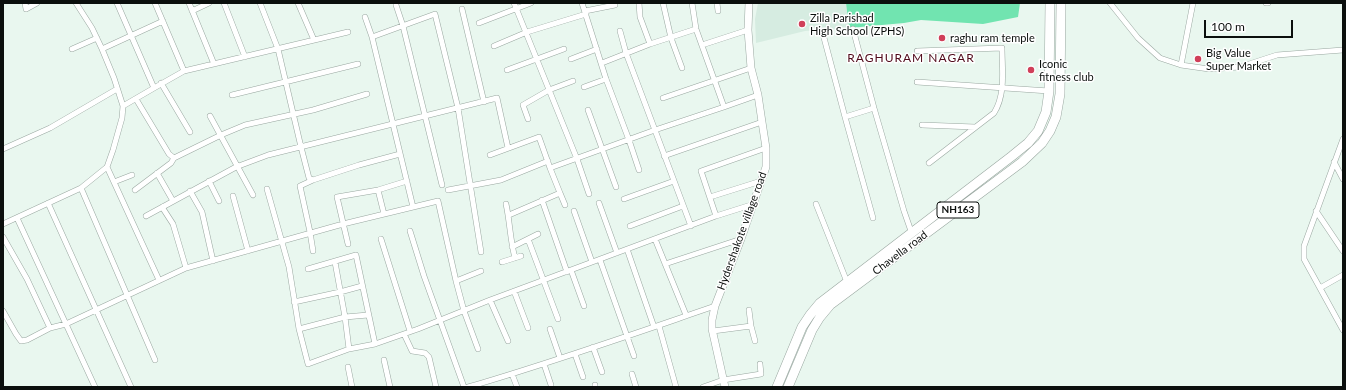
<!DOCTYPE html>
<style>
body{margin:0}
#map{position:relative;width:1346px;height:390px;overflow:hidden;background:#e9f7ef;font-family:Lato,sans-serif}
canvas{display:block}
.frame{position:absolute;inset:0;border:4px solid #0b0f0d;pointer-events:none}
.scale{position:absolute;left:1204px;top:20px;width:89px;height:18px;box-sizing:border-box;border:2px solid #0b0f0d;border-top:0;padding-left:5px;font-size:12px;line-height:14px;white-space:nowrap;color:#0b0f0d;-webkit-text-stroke:3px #fff;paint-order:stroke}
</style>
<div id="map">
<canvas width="1346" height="390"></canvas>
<div class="frame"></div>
<div class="scale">100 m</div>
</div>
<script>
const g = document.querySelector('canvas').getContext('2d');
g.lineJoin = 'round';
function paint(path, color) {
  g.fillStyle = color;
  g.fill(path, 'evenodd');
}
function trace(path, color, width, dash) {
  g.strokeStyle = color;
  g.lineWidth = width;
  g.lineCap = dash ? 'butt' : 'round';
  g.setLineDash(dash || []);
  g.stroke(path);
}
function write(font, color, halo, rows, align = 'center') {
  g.font = font + ' Lato,sans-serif';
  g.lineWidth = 3;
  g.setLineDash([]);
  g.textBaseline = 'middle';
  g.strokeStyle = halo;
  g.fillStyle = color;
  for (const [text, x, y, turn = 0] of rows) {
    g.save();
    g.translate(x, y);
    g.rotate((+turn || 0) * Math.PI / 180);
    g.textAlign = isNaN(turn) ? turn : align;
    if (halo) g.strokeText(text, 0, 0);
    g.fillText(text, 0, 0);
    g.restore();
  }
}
const built = new Path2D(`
 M 758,3 L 846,3 L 849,28 L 805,31 L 756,43 L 755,19 Z`);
const water = new Path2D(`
 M 846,3 L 1020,3 L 1018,17 L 983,24 L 921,20 L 904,23 L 849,28 Z`);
const street = new Path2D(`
 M 25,3 L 26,9 L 37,3
 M 117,3 L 154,88 L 184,71 L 348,32
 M 155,3 L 184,71
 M 189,3 L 214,64
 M 224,3 L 245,57
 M 260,3 L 278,49 L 301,147 L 309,178 L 313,180 L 359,165 L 400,154
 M 298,3 L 314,40
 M 514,3 L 577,159 L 589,194
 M 582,3 L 606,79 L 629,140 L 639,170
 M 639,3 L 640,17 L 650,44
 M 663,3 L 671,38 L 682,68
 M 717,3 L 718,11
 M 1110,3 L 1138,38 L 1160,58 L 1181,65 L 1209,69 L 1240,67 L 1277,55 L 1343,50
 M 1266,3 L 1268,3
 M 396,5 L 403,26 L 442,185
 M 462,9 L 484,102
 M 192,11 L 209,3
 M 585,11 L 615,5
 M 365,17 L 372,37 L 413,207
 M 479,23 L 531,3
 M 853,29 L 874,108 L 904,211 L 912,234
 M 620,31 L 626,53 L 691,226
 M 823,34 L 845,117 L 874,108
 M 372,37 L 435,14 L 458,108 L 481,252
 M 702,45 L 748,30
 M 494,46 L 527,32 L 586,14
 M 72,49 L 97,38
 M 102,49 L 163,21
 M 917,51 L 1002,48 C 1002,69 1006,94 994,113 L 929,163
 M 571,59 L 597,49
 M 602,63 L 650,44 L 696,29
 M 1181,65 L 1193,3
 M 507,70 L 564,49
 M 917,82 L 1049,91
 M 161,83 L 190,132
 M 584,87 L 606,79
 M 232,95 L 358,64
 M 663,98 L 751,68
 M 136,99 L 169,154 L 174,158 L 221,135 L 245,125 L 313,110 L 367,94
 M 123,106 L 154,88
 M 724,107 L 758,95
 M 588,110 L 616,187
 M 210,116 L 253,195
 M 845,117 L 873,218
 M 528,119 L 523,105 L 549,90 L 573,81
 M 922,125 L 975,127
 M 1343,139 L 1304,246 L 1304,259 L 1343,330
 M 3,149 L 50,128 L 117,89
 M 490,155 L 539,137 L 550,168 L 560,193 L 509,215
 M 664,156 L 762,122
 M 1334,162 L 1343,179
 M 107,167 L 159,280
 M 550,168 L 655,130 L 724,107 L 696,29 L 692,3
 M 157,173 L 173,201
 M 209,181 L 219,201
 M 114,182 L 132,175
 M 81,188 L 155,360
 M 267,189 L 289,267 L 299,329 L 308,364 L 349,349 L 375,344 L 418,329 L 490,300 L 716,216 L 754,204
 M 135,190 L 171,163 L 174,158
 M 378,190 L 384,214
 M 448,190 L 501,180 L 548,161
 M 190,191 L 202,212 L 213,261
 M 560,193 L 565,205
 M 233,196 L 248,251
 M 710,197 L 761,181
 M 624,199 L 674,181
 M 542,200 L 567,272
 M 48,203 L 131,387
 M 599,203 L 617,253
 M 506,204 C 510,222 510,240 515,258
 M 816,204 L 847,282
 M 162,207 L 173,224 L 186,268
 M 574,211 L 592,262
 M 1316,211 L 1343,251
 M 146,216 L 236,167 L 268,155 L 497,98 L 508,148
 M 716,216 L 701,171 L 766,148
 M 17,218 L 95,387
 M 3,224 L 81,188 L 107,167 L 113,150 L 122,118 L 123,106 L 114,78 L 102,49 L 92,28 L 76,3
 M 630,226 L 683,206
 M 410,231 L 424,276 L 464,387
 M 3,237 L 27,279 L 50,328
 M 381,239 L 410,331
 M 528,239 L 558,319
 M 655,239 L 686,315
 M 348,244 L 337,197 L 378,190 L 407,181
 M 512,247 L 538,234
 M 627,249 L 654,327
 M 313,251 L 310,232 L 300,186 L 313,180
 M 600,260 L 634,356
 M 335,262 L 345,317 L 349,349
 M 502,262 L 521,256
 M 665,264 L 741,239
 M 308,269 L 356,255 L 375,344
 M 571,270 L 584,306
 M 456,281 L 481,271
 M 1320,288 L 1343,275
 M 514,291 L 528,328
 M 490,300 L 508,341
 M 294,302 L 340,292 L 362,286
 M 3,311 L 16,334 L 21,341 L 27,340 L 50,328 L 66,324 L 186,268 L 343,224 L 438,201 L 456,281 L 464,311 L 478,349
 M 659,326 L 676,387
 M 751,326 L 755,341
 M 299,329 L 345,317 L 368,315
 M 550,329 L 560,358
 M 713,331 L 751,326 L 749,310
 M 404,334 L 412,351 L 425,353 L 429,357 L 436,387
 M 593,347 L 602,372
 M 575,354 L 583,377
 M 384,360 L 390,387
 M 544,364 L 551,385
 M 348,367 L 352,387
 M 512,374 L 517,387
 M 632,374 L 636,387
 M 595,385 L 595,387
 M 468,387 C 551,363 633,334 715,306
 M 703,387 L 723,380 L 761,374 L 760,364`);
const secondary = new Path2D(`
 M 725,387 L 712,329 L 712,320 L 715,306 L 741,239 L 766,167 L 766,148 L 762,122 L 758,95 L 751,68 L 748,30 L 749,3`);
const highway = new Path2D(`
 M 777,387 L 802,327 L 810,315 L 820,303 L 1012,156 L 1028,143 L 1038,131 L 1046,112 L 1049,91 L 1050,3
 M 788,387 L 812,330 L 820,317 L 830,305 L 1022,162 L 1042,143 L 1050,131 L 1056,117 L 1060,94 L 1061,3`);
const markers = [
 [802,24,4,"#d03f59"],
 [942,38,4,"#d03f59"],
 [1198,59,4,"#d03f59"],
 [1031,70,4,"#d03f59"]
];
const shields = [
 [958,210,42]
];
const shieldNames = [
 ["NH163",958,210]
];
const poiNames = [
 ["Zilla Parishad",810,18],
 ["High School (ZPHS)",810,31],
 ["raghu ram temple",950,38],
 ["Big Value",1206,53],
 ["Super Market",1206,66],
 ["Iconic",1039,64],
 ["fitness club",1039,77]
];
const streetNames = [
 ["Hydershakote village road",742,231,-70],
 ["Chavella road",900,253,-37]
];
const neighbourhoodNames = [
 ["RAGHURAM NAGAR",911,58]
];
paint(built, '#d6ece1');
paint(water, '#71e4b0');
trace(street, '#99a7a0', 6);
trace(secondary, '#99a7a0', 8);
trace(highway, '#99a7a0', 10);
trace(street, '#fff', 5);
trace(secondary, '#fff', 7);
trace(highway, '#fff', 9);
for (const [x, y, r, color] of markers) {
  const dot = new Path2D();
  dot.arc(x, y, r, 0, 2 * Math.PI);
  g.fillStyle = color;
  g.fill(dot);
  trace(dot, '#fff', 1.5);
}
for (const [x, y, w] of shields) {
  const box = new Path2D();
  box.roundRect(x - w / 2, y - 8, w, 16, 3);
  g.fillStyle = '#fff';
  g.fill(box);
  trace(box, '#0b0f0d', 1);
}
write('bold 10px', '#0b0f0d', null, shieldNames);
write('11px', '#0b0f0d', '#fff', poiNames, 'left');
write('11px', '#0b0f0d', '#fff', streetNames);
g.letterSpacing = '1px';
write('12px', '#500a1a', '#fff', neighbourhoodNames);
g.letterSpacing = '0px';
</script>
